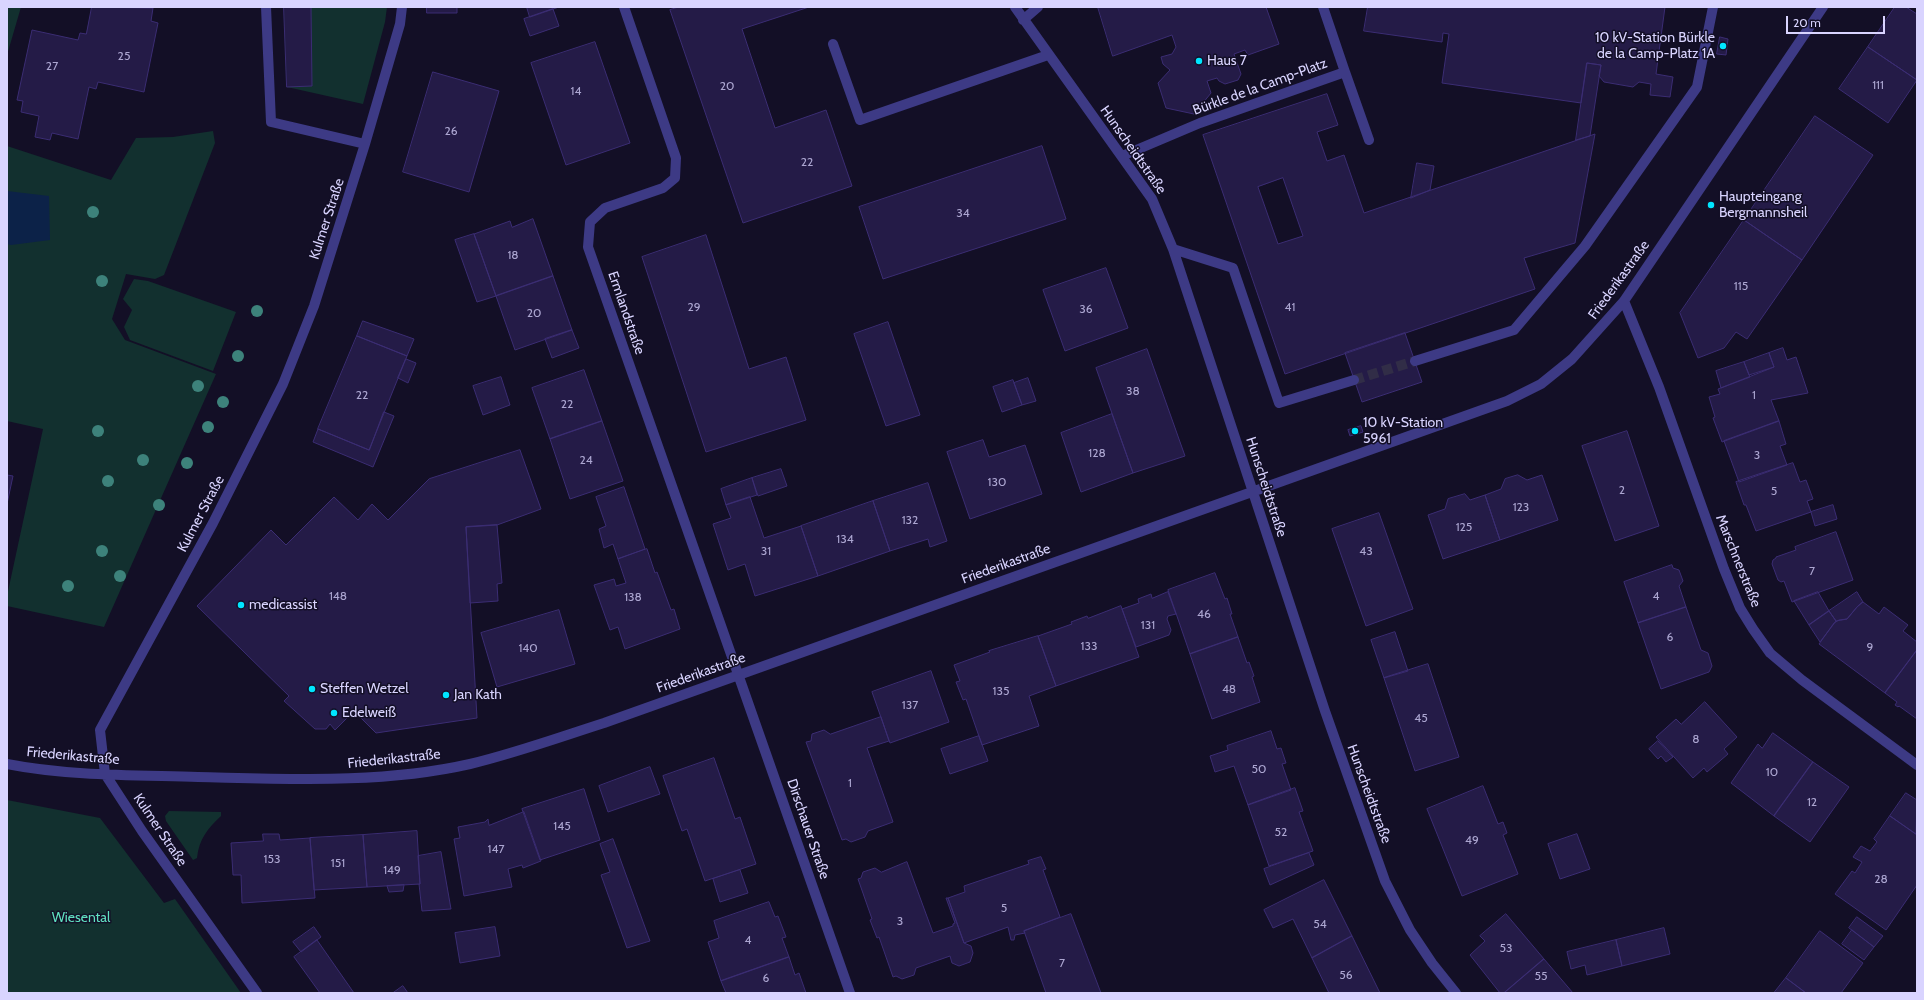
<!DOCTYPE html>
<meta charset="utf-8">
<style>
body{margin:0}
#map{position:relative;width:1924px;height:1000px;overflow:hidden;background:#130f26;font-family:Cabin,sans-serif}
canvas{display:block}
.frame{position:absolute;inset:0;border:8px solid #d9d4ff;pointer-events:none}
.scale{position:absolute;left:1786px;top:16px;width:99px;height:18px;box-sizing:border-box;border:2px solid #d9d4ff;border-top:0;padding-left:5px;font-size:12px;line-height:14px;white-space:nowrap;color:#d9d4ff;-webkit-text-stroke:3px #130f26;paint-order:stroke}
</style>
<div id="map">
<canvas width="1924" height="1000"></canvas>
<div class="frame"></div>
<div class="scale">20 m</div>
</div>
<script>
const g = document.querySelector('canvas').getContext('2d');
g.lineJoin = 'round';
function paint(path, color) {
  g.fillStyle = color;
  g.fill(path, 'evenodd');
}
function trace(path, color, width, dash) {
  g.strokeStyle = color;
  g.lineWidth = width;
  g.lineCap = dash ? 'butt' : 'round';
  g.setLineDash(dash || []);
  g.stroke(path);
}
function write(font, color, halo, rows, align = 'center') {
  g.font = font + ' Cabin,sans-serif';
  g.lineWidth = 3;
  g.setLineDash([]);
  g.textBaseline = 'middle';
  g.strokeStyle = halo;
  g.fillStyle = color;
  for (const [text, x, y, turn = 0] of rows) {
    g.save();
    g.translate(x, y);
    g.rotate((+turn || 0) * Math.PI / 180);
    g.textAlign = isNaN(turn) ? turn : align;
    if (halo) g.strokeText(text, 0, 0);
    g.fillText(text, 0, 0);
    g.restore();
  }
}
const green = new Path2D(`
 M 7,7 L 21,7 L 7,55 Z
 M 284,7 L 387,7 L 385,22 L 363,104 L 287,87 Z
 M 213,131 L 215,143 L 164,275 L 155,279 L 126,274 L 112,319 L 125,340 L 216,374 L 104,627 L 7,606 L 7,596 L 43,429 L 7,421 L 7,146 L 111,180 L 136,138 L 173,137 Z
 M 134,279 L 148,281 L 236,312 L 213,371 L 130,340 L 124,327 L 132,310 L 123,299 Z
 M 7,800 L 100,818 L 164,903 L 175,899 L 241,993 L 7,993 Z
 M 169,811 L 221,812 L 221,816 C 208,828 199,839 197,858 L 193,860 L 166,821 L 165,816 Z`);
const water = new Path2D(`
 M 7,191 L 49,196 L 50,240 L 11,245 L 7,244 Z`);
const building = new Path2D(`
 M 92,7 L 153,8 L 151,21 L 158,23 L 144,92 L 98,82 L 96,89 L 89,87 L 78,139 L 52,133 L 50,140 L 35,137 L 39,116 L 21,112 L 23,101 L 17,100 L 32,30 L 78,40 L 80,33 L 86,34 Z
 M 284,7 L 311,7 L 312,86 L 287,87 Z
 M 427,7 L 457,7 L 457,13 L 427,13 Z
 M 527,7 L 559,7 L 530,17 Z
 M 679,7 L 809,7 L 742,29 L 775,128 L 826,110 L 852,186 L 743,223 L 670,10 Z
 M 1098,7 L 1266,7 L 1279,44 L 1248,55 L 1245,50 L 1234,54 L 1241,74 L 1238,80 L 1225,84 L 1219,81 L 1217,78 L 1207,81 L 1211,93 L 1194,114 L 1166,108 L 1158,83 L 1170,70 L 1163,64 L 1161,57 L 1172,54 L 1176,47 L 1172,35 L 1113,56 Z
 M 1368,7 L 1665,7 L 1656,74 L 1673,77 L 1670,97 L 1650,95 L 1651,84 L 1639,82 L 1633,87 L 1604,82 L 1599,76 L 1601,65 L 1587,63 L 1581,103 L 1442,83 L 1449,34 L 1443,33 L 1442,42 L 1364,31 Z
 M 1895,7 L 1906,7 L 1917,14 L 1917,80 L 1868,47 Z
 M 553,9 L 559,26 L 530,36 L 524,19 Z
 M 1720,37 L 1728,39 L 1726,55 L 1717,54 Z
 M 595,42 L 630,143 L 566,165 L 531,63 Z
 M 1868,47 L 1917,80 L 1888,123 L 1839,89 Z
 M 1587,63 L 1601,65 L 1590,136 L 1576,140 Z
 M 433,72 L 499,91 L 469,192 L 403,172 Z
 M 1327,94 L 1338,125 L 1317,132 L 1327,161 L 1344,155 L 1364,213 L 1595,134 L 1575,243 L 1524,258 L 1535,289 L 1285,374 L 1203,135 ZM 1283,178 L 1303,236 L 1278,244 L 1258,187 Z
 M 1815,116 L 1873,155 L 1802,260 L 1744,220 Z
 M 1042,146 L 1066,219 L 883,279 L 859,207 Z
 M 1417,163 L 1434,166 L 1430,190 L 1411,198 Z
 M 533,219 L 553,276 L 496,296 L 474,234 L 510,221 L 512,227 Z
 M 1744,220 L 1802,260 L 1747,339 L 1736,332 L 1724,348 L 1698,358 L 1680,313 Z
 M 474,234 L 496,296 L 477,302 L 455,240 Z
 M 706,235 L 749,369 L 786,357 L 806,420 L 706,452 L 642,257 Z
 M 1106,268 L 1128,328 L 1065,351 L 1043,290 Z
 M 553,276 L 572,330 L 515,350 L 496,296 Z
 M 363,321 L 414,339 L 407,356 L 357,336 Z
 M 888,322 L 920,415 L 886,426 L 854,334 Z
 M 572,330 L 579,348 L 552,358 L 545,339 Z
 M 1405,333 L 1422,382 L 1362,402 L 1345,353 Z
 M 357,336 L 407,356 L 369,450 L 318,429 Z
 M 1783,348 L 1787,360 L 1796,357 L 1808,393 L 1771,400 L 1779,421 L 1722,442 L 1713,418 L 1715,417 L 1709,397 L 1720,394 L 1718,389 L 1774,367 L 1769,353 Z
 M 1147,349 L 1185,456 L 1133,473 L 1096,368 Z
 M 1769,353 L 1774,367 L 1749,375 L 1744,362 Z
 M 406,359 L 416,363 L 408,383 L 398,378 Z
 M 1744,362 L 1750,377 L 1721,388 L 1716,371 Z
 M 584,370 L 602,421 L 550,439 L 532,388 Z
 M 501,377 L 510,405 L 483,415 L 473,386 Z
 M 1028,378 L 1036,401 L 1022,405 L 1014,383 Z
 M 1013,380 L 1022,405 L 1002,412 L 993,387 Z
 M 384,412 L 394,416 L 373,467 L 313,442 L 318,429 L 369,450 Z
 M 1112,414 L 1133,473 L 1081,492 L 1061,433 Z
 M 602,421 L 623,481 L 570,499 L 550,439 Z
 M 1779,421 L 1786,444 L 1780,446 L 1787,465 L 1739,482 L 1724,441 Z
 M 1361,426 L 1363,432 L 1350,436 L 1348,430 Z
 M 1627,431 L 1659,526 L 1615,541 L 1582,446 Z
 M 983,440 L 989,457 L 1025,445 L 1042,494 L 970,519 L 947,452 Z
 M 520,450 L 541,509 L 497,525 L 466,527 L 477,718 L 376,733 L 354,711 L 335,730 L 330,724 L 326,729 L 315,729 L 284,701 L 289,696 L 197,606 L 271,530 L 286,545 L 334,497 L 358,520 L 372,504 L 388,520 L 429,479 Z
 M 1793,463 L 1800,482 L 1806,480 L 1813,499 L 1807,501 L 1811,512 L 1756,531 L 1746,505 L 1744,505 L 1736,482 Z
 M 781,469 L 787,486 L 758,496 L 752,478 Z
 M 7,475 L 13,476 L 7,504 Z
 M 1518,475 L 1527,480 L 1542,475 L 1558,520 L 1500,540 L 1485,495 L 1501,489 L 1505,479 Z
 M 752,478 L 757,495 L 726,505 L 721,489 Z
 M 928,483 L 947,541 L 930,547 L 928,539 L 890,551 L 873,501 Z
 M 624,487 L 645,549 L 618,559 L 613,544 L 604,548 L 599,529 L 606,526 L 596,497 Z
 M 1465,494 L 1470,500 L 1485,495 L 1500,540 L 1443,559 L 1428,515 L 1445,509 L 1448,499 Z
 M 750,497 L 764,538 L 801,526 L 818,576 L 755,596 L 745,564 L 728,570 L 713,524 L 731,518 L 726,505 Z
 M 873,501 L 890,551 L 818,576 L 801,526 Z
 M 1833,505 L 1837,519 L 1815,526 L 1811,512 Z
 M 1379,513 L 1413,609 L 1366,626 L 1332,529 Z
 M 497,525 L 502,583 L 497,584 L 498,601 L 470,603 L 466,527 Z
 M 1836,532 L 1853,580 L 1792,602 L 1784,581 L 1781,582 L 1778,580 L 1772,564 L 1773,560 L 1776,558 L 1776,557 L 1796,550 L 1795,547 Z
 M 647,549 L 655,573 L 657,572 L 671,610 L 674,609 L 680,629 L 625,649 L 618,627 L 610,630 L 594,585 L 614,579 L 616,586 L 626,583 L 618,559 Z
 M 1672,565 L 1673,568 L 1679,570 L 1683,581 L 1679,586 L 1686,607 L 1638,623 L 1624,582 Z
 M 1215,573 L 1225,599 L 1227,598 L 1232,614 L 1230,614 L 1238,637 L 1190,654 L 1168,590 Z
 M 1168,592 L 1176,614 L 1168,616 L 1167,619 L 1171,630 L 1169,635 L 1136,647 L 1122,609 L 1139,603 L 1138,599 L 1151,594 L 1152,598 Z
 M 1818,592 L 1829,611 L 1809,625 L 1794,601 Z
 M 1857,592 L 1863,602 L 1857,607 L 1847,619 L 1836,621 L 1829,611 Z
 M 1863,602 L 1879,614 L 1884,607 L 1908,625 L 1903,631 L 1917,642 L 1917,650 L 1885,693 L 1819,644 L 1834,623 L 1839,620 L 1847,619 L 1857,607 Z
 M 1121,606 L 1139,657 L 1056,686 L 1038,636 L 1072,624 L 1071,622 L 1087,616 L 1088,618 Z
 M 1686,607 L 1701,650 L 1708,653 L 1712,666 L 1709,672 L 1661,689 L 1638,623 Z
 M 559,610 L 575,664 L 497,687 L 481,633 Z
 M 1829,611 L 1836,621 L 1820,642 L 1809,625 Z
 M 1395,632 L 1408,671 L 1384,678 L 1371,640 Z
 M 1038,636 L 1056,686 L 1029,696 L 1039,726 L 982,745 L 966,699 L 963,700 L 956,682 L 960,681 L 954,665 L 990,652 L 989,651 Z
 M 1238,637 L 1247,663 L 1249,662 L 1254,676 L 1252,677 L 1260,702 L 1212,719 L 1190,654 Z
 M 1917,650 L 1917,719 L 1899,706 L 1898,707 L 1895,705 L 1897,702 L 1885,693 Z
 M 1428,664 L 1459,757 L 1415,771 L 1384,678 Z
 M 931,671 L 949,722 L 890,743 L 872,692 Z
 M 1705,702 L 1737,737 L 1724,749 L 1728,754 L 1707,772 L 1704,768 L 1693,778 L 1656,737 L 1676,719 L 1681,724 Z
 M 881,717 L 889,741 L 867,748 L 893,822 L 868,831 L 865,837 L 851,842 L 846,839 L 842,840 L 806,742 L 811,741 L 812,734 L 824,730 L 830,734 Z
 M 1271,731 L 1277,749 L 1281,748 L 1286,763 L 1282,764 L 1291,790 L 1248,805 L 1234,766 L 1215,772 L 1210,756 L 1228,750 L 1227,746 Z
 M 1773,733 L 1813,762 L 1774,816 L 1731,783 L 1758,744 L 1762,748 Z
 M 979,736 L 988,761 L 950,774 L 941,749 Z
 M 1658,741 L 1673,757 L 1666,762 L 1661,756 L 1658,759 L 1649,749 Z
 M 714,758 L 735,819 L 740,817 L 756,864 L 705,881 L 687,829 L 682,831 L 663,776 Z
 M 1813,762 L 1849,787 L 1810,842 L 1774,816 Z
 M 650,767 L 660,794 L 608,812 L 599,786 Z
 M 1483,786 L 1498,824 L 1503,822 L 1507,833 L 1503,835 L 1518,874 L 1462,896 L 1427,809 Z
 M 1295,788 L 1303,811 L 1299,812 L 1313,851 L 1269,866 L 1248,805 Z
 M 584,789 L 600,840 L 540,860 L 522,809 Z
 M 1906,793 L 1917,800 L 1916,834 L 1890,816 Z
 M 524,812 L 541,861 L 523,868 L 522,865 L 508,869 L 512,887 L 464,896 L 454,839 L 460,838 L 458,827 L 485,822 L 488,819 L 489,825 Z
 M 1890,816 L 1917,835 L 1917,885 L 1886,930 L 1835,894 L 1852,871 L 1855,873 L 1862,862 L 1853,857 L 1861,846 L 1870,851 L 1877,842 L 1874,839 Z
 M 417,831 L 420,884 L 367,887 L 363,835 Z
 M 263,834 L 279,834 L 280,840 L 310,838 L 315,898 L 242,903 L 241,875 L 233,875 L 231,843 L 263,841 Z
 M 1577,834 L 1590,869 L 1560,879 L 1548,844 Z
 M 363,835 L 367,887 L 314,890 L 310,838 Z
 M 613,839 L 650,941 L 627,948 L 601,875 L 610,872 L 600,844 Z
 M 441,852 L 451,909 L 422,911 L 419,884 L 420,884 L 418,856 Z
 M 1309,853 L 1314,865 L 1270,885 L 1264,869 Z
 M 1041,857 L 1046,869 L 1043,870 L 1060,917 L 1024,931 L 1025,933 L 1015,935 L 1014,940 L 1011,940 L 1008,927 L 964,943 L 948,898 L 965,892 L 964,886 L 1029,864 L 1028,861 Z
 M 907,862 L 933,933 L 953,926 L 953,924 L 955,923 L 946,898 L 948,898 L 964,943 L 971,946 L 973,953 L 970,962 L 959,966 L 952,963 L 950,956 L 916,968 L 914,975 L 902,979 L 896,976 L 893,977 L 879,937 L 877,938 L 870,920 L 872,919 L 858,879 L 861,878 L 863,872 L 875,868 L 881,872 Z
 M 740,870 L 748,893 L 720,902 L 713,879 Z
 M 1324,880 L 1352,936 L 1312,958 L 1293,919 L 1273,928 L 1264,910 Z
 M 404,885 L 403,891 L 389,892 L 387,886 Z
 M 769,902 L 775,917 L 778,916 L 786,937 L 782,938 L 789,957 L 721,981 L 708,942 L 719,938 L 714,921 Z
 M 1071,914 L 1101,993 L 1046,993 L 1024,931 Z
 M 1506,914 L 1544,959 L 1504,993 L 1500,993 L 1470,955 L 1485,941 L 1480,936 Z
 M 1857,917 L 1883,936 L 1874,947 L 1849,928 Z
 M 314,927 L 321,937 L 301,952 L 293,942 Z
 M 495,927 L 500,956 L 460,963 L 455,933 Z
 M 1664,928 L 1670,954 L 1622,966 L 1616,940 Z
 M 1852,930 L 1874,947 L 1864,960 L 1842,944 Z
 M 1820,931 L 1863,963 L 1841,993 L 1806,993 L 1786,978 Z
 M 1352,936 L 1380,993 L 1329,993 L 1312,958 Z
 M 317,940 L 354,993 L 320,993 L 294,957 Z
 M 1616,940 L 1622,966 L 1587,975 L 1585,965 L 1571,969 L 1567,952 Z
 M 789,957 L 795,975 L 799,973 L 806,993 L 726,993 L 721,981 Z
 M 1544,959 L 1573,993 L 1504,993 Z
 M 1786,978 L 1806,993 L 1774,993 Z
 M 403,986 L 408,993 L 393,993 Z`);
const minorTunnel = new Path2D(`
 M 1354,380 L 1415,361`);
const minor = new Path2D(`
 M 266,7 L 271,122 L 365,144
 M 624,7 L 676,158 L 675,178 L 663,188 L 605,208 L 590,222 L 588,247 C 675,496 764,744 850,993
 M 1015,7 L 1152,199 L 1173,249 L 1325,711 L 1385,881 L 1410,930 L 1432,963 L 1456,993
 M 1023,20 L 1038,7
 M 833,44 L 860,120 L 1048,55
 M 1345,72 L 1369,140
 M 1122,156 L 1200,123 L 1345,72 L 1323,7
 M 1173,249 L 1233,268 L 1279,403 L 1354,380
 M 1624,301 L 1659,387 L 1724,569 L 1740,608 L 1753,629 L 1770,653 L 1802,680 L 1917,765
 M 1415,361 L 1514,330 L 1585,246 L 1697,87 L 1713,7
 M 7,764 C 68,776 135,775 198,777 C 288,779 382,784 470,764 C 516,753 560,737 604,723 L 1507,401 L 1541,384 L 1572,359 L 1624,301 L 1823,7
 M 257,993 L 142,831 L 105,774 L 100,730 L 213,523 L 283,384 L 314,306 L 365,144 L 400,24 L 402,7`);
const trees = [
 [93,212],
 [102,281],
 [257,311],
 [238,356],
 [198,386],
 [223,402],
 [208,427],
 [98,431],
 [143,460],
 [187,463],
 [108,481],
 [159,505],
 [102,551],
 [120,576],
 [68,586]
];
const markers = [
 [1723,46,4,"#00e5ff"],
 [1199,61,4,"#00e5ff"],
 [1711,205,4,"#00e5ff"],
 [1355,431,4,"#00e5ff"],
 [241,605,4,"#00e5ff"],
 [312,689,4,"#00e5ff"],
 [446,695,4,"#00e5ff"],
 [334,713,4,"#00e5ff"]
];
const numberNames = [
 ["25",124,56],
 ["27",52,66],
 ["111",1878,85],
 ["20",727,86],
 ["14",576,91],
 ["26",451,131],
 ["22",807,162],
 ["34",963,213],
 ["18",513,255],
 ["115",1741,286],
 ["29",694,307],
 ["41",1290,307],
 ["36",1086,309],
 ["20",534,313],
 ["38",1133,391],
 ["22",362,395],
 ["1",1754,395],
 ["22",567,404],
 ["128",1097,453],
 ["3",1757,455],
 ["24",586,460],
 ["130",997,482],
 ["2",1622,490],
 ["5",1774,491],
 ["123",1521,507],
 ["132",910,520],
 ["125",1464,527],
 ["134",845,539],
 ["31",766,551],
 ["43",1366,551],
 ["7",1812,571],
 ["148",338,596],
 ["4",1656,596],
 ["138",633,597],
 ["46",1204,614],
 ["131",1148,625],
 ["6",1670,637],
 ["133",1089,646],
 ["9",1870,647],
 ["140",528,648],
 ["48",1229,689],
 ["135",1001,691],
 ["137",910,705],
 ["45",1421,718],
 ["8",1696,739],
 ["50",1259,769],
 ["10",1772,772],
 ["1",850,783],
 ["12",1812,802],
 ["145",562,826],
 ["52",1281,832],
 ["49",1472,840],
 ["147",496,849],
 ["153",272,859],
 ["151",338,863],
 ["149",392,870],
 ["28",1881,879],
 ["5",1004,908],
 ["3",900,921],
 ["54",1320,924],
 ["4",748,940],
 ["53",1506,948],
 ["7",1062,963],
 ["56",1346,975],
 ["55",1541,976],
 ["6",766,978]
];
const poiNames = [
 ["10 kV-Station Bürkle",1715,38,"right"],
 ["de la Camp-Platz 1A",1715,54,"right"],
 ["Haus 7",1207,61],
 ["Haupteingang",1719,197],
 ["Bergmannsheil",1719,213],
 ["10 kV-Station",1363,423],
 ["5961",1363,439],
 ["medicassist",249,605],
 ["Steffen Wetzel",320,689],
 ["Jan Kath",454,695],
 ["Edelweiß",342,713]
];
const streetNames = [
 ["Bürkle de la Camp-Platz",1260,87,-20],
 ["Hunscheidtstraße",1133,150,55],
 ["Kulmer Straße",327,219,-72],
 ["Friederikastraße",1619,280,-54],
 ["Ermlandstraße",626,313,71],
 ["Hunscheidtstraße",1266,487,72],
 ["Kulmer Straße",201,514,-62],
 ["Marschnerstraße",1738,561,68],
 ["Friederikastraße",1006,564,-20],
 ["Friederikastraße",701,673,-20],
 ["Friederikastraße",73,756,5],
 ["Friederikastraße",394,759,-6],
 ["Hunscheidtstraße",1369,794,70],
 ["Dirschauer Straße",808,829,71],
 ["Kulmer Straße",160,830,56]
];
const parkNames = [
 ["Wiesental",81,918]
];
paint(green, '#12302f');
paint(water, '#0c2248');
paint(building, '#241b47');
trace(building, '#3b2d73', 1);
trace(minorTunnel, '#312d47', 10, [10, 5]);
trace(minor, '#3d3a85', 10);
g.fillStyle = '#3d827b';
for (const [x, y] of trees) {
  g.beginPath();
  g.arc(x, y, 6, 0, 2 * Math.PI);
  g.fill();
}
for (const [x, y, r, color] of markers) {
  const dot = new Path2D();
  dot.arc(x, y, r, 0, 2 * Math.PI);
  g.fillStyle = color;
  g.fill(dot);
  trace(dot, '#130f26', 1.5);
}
write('12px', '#aca6d1', null, numberNames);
write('14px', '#d9d4ff', '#130f26', poiNames, 'left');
write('14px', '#d9d4ff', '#130f26', streetNames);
write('14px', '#5fe0c0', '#130f26', parkNames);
</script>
